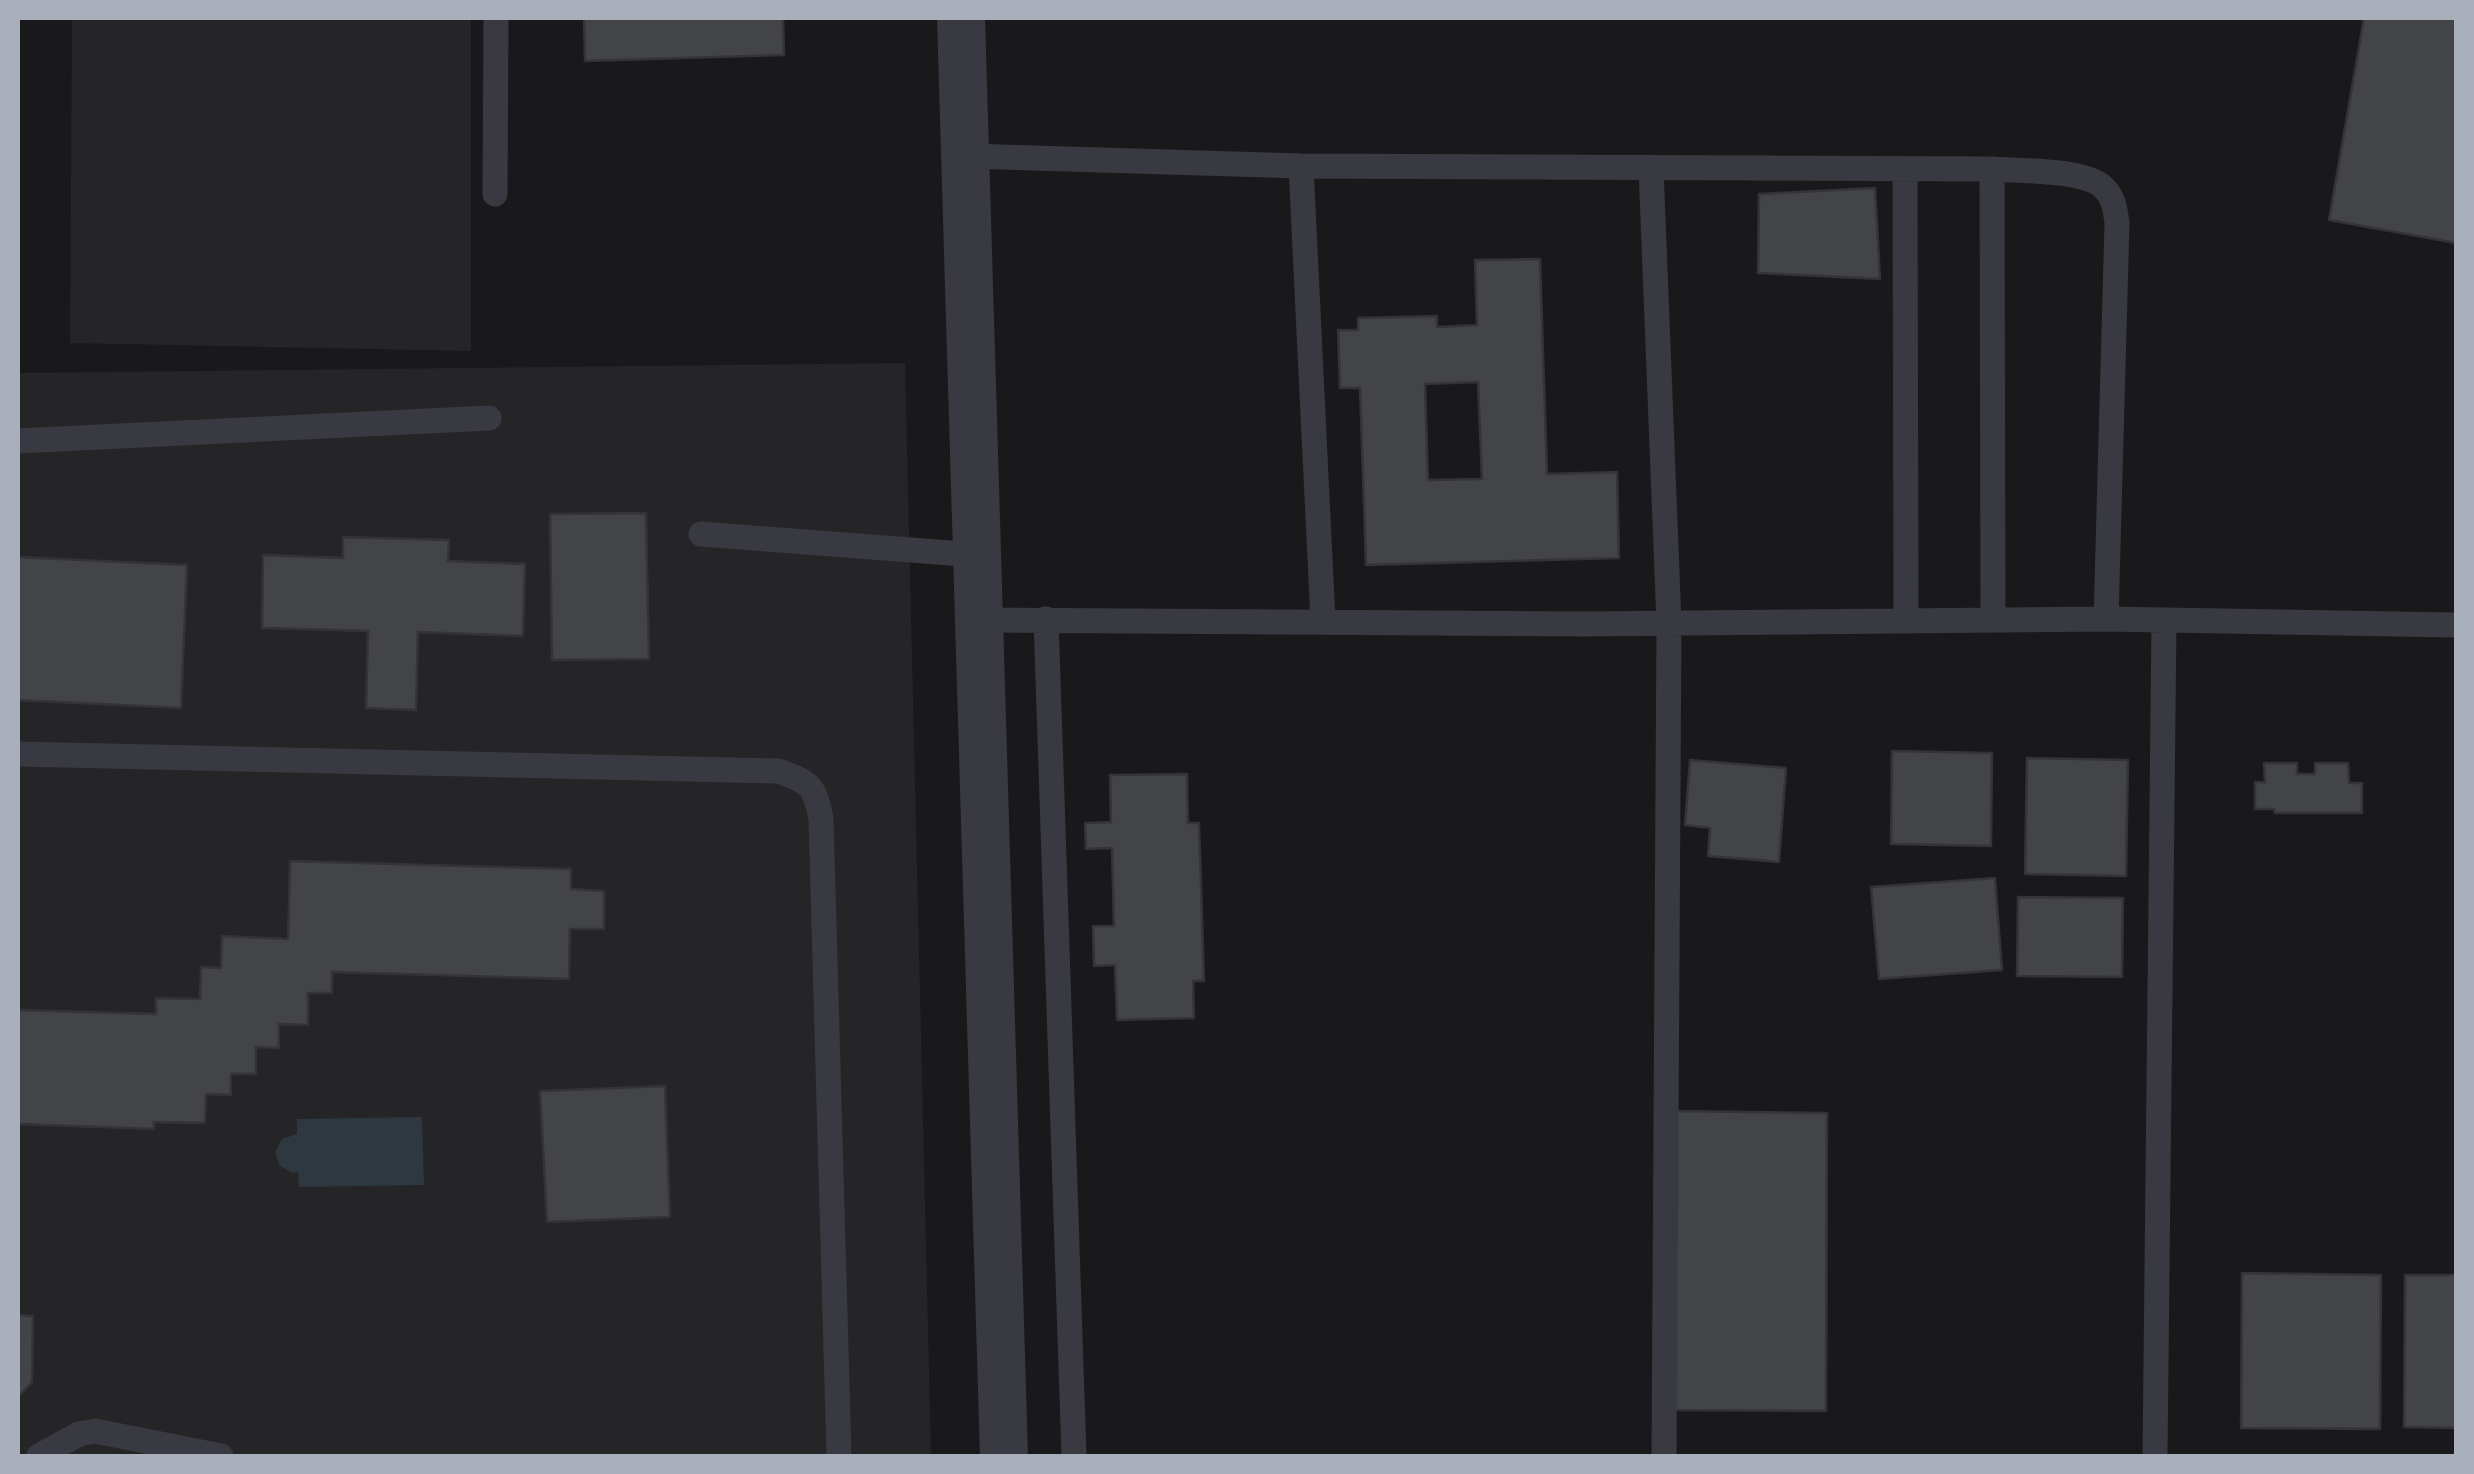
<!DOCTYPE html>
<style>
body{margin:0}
#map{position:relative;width:2474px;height:1474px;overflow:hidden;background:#19191b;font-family:Cabin,sans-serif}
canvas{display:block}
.frame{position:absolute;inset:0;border:20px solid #aaafbc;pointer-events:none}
</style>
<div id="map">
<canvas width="2474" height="1474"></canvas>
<div class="frame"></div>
</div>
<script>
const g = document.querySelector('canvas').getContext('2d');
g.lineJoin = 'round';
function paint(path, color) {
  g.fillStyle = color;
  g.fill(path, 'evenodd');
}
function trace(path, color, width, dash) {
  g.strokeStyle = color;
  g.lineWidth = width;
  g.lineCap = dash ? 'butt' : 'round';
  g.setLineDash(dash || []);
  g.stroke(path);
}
const built = new Path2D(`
 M 72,18 L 471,18 L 471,351 L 70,343 Z
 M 905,363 L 931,1456 L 18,1456 L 18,373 Z`);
const water = new Path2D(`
 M 422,1117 L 424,1185 L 299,1187 L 298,1172 L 293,1173 L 280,1166 L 275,1152 L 282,1139 L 297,1134 L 297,1119 Z`);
const building = new Path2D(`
 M 584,18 L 783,18 L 784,55 L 585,61 Z
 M 2364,18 L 2456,18 L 2456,243 L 2329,220 Z
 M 1875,188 L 1880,279 L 1758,273 L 1759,194 Z
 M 1540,259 L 1547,474 L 1617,472 L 1619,558 L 1366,565 L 1360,388 L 1340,388 L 1338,330 L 1358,330 L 1358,318 L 1437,316 L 1437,327 L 1477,325 L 1475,260 ZM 1478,382 L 1482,479 L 1428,480 L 1425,384 Z
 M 646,513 L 649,659 L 552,660 L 550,514 Z
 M 343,537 L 449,540 L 448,561 L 525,564 L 523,636 L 418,632 L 416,710 L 366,708 L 368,631 L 262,628 L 263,555 L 343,558 Z
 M 18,557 L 187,565 L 181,708 L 18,700 Z
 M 1892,751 L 1992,753 L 1991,846 L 1891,844 Z
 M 2027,758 L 2128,760 L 2126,876 L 2025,874 Z
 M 1690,760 L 1786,768 L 1779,862 L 1708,856 L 1710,828 L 1685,825 Z
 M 2264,763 L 2297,763 L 2297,774 L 2315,774 L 2315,763 L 2348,763 L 2349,783 L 2362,783 L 2362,813 L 2275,813 L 2274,809 L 2255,809 L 2255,782 L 2265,782 Z
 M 1187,774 L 1188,823 L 1199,823 L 1204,981 L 1193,981 L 1194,1018 L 1117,1020 L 1115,965 L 1094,966 L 1093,926 L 1114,926 L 1112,848 L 1086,849 L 1085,823 L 1111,822 L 1110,775 Z
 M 290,861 L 571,869 L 571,889 L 604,891 L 604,929 L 570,929 L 569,979 L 332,972 L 332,993 L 308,993 L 308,1025 L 279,1024 L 279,1048 L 256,1047 L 256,1074 L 231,1074 L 231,1095 L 206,1094 L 205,1123 L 154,1122 L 154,1129 L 18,1124 L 18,1010 L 156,1014 L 156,998 L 200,999 L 201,967 L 221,968 L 222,936 L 288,939 Z
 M 1995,878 L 2002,970 L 1879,979 L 1871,887 Z
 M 2018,897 L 2123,898 L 2122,977 L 2017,976 Z
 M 665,1086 L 670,1217 L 547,1222 L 540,1091 Z
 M 1674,1111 L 1827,1113 L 1826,1411 L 1673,1410 Z
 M 2242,1273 L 2381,1275 L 2380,1429 L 2241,1428 Z
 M 2405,1275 L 2456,1275 L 2456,1428 L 2404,1427 Z
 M 18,1315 L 33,1316 L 32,1382 L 18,1397 Z`);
const service = new Path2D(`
 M 967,156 L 1301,166 L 1992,169 C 2019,171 2083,169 2103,187 C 2114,197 2115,209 2117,223 L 2106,619
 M 1301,166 L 1323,621
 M 1651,168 L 1669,623 L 1664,1456
 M 1992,169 L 1993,620
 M 1905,170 L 1906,621
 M 495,194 L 496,18
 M 18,441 L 489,418
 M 701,534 L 976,555
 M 1046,619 L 1074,1456
 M 977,620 L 1584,624 L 2106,619 L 2456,625
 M 18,754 L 778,771 C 810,782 815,786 821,819 L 839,1456
 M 39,1456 L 79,1434 L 95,1431 L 221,1456
 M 2155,1456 L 2164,620`);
const minor = new Path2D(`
 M 961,18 L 1004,1456`);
paint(built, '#252528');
paint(water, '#2d3841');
paint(building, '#434448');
trace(building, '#333338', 2.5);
trace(service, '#393a41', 25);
trace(minor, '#393a41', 48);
</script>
